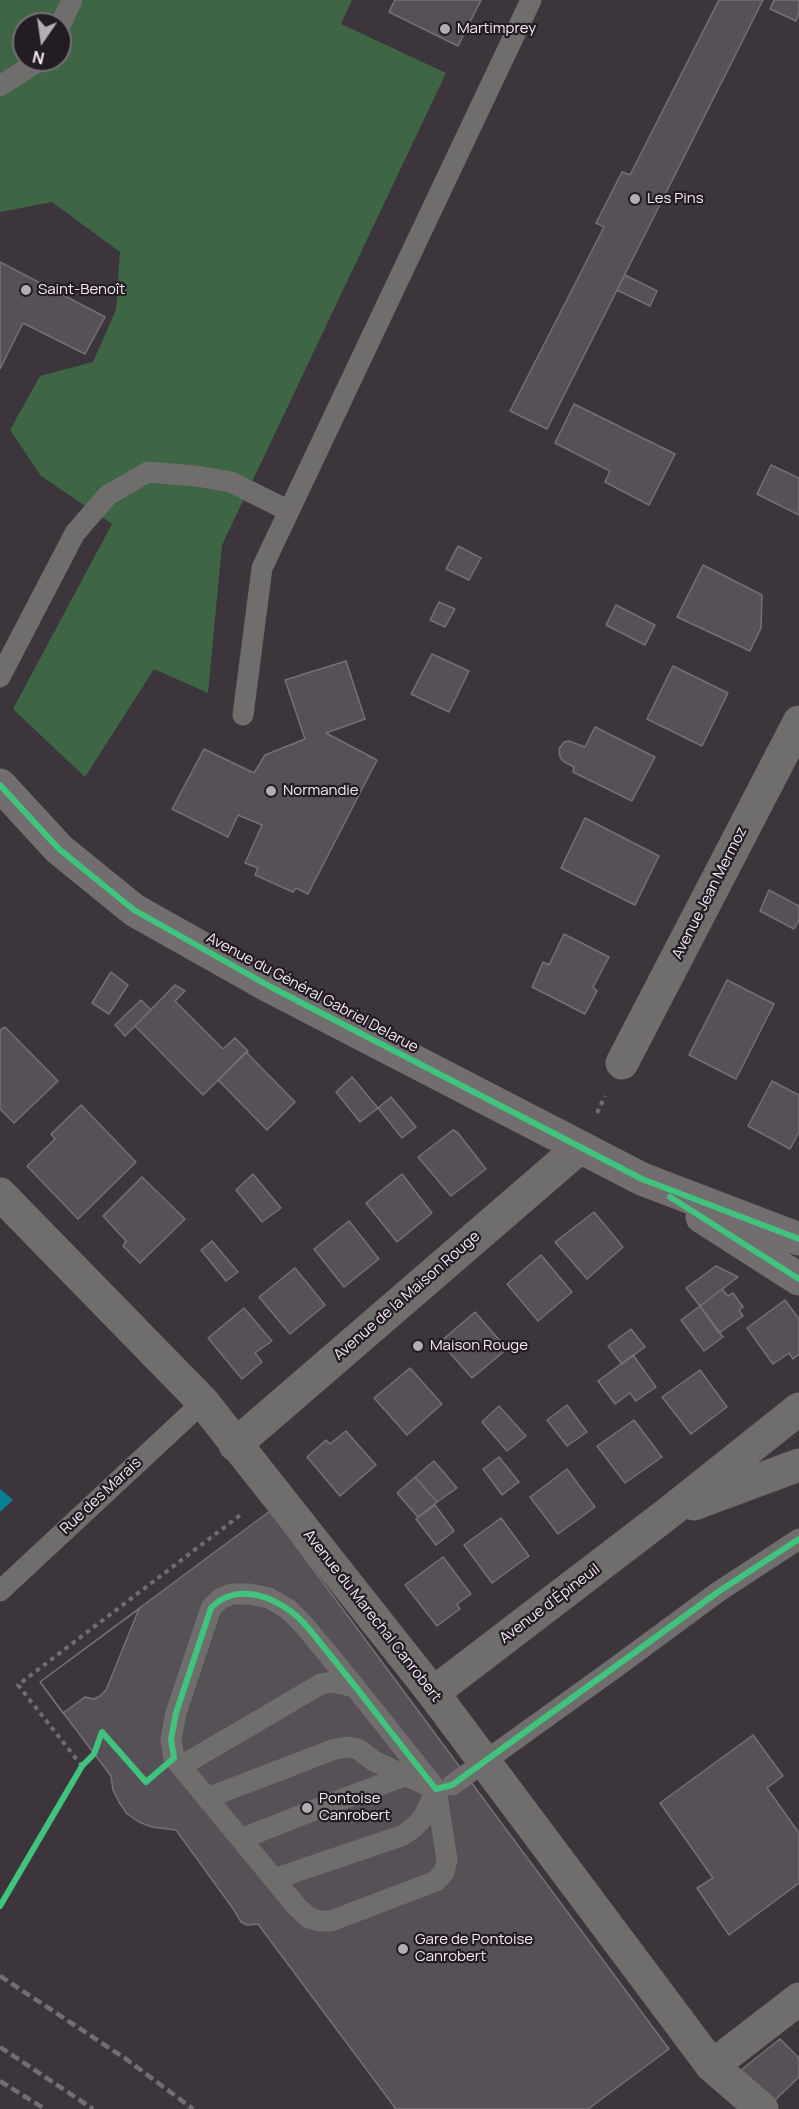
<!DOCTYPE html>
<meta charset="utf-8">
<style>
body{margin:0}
#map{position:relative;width:799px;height:2109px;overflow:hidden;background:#3c363c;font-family:Manrope,sans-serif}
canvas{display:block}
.north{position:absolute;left:12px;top:12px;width:60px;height:60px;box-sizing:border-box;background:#231c23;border:2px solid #776f77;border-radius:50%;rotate:193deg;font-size:16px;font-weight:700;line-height:24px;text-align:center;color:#f4ebf4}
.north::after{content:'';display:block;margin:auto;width:21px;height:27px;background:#b4acb4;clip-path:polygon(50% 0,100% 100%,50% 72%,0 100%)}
</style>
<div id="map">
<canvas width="799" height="2109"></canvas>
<div class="north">N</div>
</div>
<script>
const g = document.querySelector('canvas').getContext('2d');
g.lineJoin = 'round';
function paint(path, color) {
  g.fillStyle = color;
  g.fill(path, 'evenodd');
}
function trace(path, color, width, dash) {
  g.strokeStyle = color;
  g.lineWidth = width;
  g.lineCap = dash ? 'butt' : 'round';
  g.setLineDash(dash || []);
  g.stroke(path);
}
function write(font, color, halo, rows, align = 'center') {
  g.font = font + ' Manrope,sans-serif';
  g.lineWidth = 4.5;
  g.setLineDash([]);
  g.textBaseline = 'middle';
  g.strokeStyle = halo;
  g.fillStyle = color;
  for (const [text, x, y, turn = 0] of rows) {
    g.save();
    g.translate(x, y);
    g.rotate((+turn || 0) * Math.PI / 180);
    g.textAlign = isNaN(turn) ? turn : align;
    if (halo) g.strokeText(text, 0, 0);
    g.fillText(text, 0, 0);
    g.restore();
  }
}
const green = new Path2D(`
 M 0,0 L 352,0 L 341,24 L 446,73 L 222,545 L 208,693 L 154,669 L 85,777 L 13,709 L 112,524 L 41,476 L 10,430 L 40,376 L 93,362 L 116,310 L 120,252 L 52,202 L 0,212 ZM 24,24 L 60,24 L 60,60 L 24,60 Z`);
const water = new Path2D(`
 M 0,1489 L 13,1500 L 0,1512 Z`);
const building = new Path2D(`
 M 395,0 L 481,0 L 458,46 L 389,12 Z
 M 719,0 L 763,0 L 547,429 L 510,411 L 604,227 L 596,223 L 622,172 L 630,175 Z
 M 774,0 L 799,0 L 799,13 L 796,21 L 770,9 Z
 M 0,262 L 105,317 L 85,354 L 23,323 L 0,369 Z
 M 625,275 L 657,291 L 650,306 L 617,290 Z
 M 574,404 L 675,454 L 649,505 L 605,482 L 610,471 L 555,443 Z
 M 771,465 L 799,478 L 799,515 L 757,494 Z
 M 458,546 L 481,558 L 469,580 L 446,569 Z
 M 703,565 L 762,595 L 761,628 L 750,651 L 677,617 Z
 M 439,602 L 455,609 L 445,627 L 430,620 Z
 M 616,605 L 655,625 L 645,645 L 606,625 Z
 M 432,654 L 469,671 L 449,712 L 411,694 Z
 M 346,661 L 365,719 L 326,733 L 377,760 L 308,894 L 296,888 L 293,892 L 255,875 L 258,868 L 245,863 L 262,825 L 238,815 L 228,837 L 172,809 L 204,749 L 254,773 L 265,755 L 305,739 L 285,680 Z
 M 673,666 L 728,693 L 702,746 L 647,719 Z
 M 595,727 L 655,757 L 632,801 L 573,772 L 574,767 L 563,761 L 560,757 L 559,749 L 564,742 L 569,741 L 585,747 Z
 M 585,818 L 659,856 L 635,905 L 561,868 Z
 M 769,890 L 799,906 L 799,920 L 794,929 L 760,911 Z
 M 564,934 L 609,957 L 593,987 L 597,991 L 585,1014 L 532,987 L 543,962 L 549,965 Z
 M 111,972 L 128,985 L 109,1014 L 92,1003 Z
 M 727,980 L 774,1004 L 736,1079 L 689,1055 Z
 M 175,985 L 185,991 L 175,1001 L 223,1049 L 235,1038 L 248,1051 L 203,1095 L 135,1026 Z
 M 141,1000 L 151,1010 L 125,1036 L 115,1025 Z
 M 5,1027 L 58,1081 L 14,1123 L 0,1109 L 0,1030 Z
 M 246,1052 L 295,1102 L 267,1130 L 218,1080 Z
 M 352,1077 L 378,1108 L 360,1122 L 336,1092 Z
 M 772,1081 L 799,1095 L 799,1132 L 790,1149 L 748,1126 Z
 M 391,1097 L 416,1127 L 402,1138 L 378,1108 Z
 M 81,1105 L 136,1162 L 78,1219 L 27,1166 L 55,1139 L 51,1134 Z
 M 453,1130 L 458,1133 L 486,1169 L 451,1196 L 418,1157 Z
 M 253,1174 L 281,1208 L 262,1222 L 236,1190 Z
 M 402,1174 L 432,1213 L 397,1242 L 366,1203 Z
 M 142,1177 L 185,1219 L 140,1263 L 123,1246 L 126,1241 L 103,1216 Z
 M 594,1212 L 623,1247 L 587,1279 L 555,1242 Z
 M 349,1221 L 379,1259 L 344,1287 L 314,1249 Z
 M 212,1241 L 238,1272 L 226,1281 L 201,1250 Z
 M 541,1255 L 572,1292 L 538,1321 L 507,1284 Z
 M 716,1266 L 738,1277 L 700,1306 L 686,1288 Z
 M 295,1268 L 325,1305 L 290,1334 L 259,1297 Z
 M 722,1289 L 728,1296 L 733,1293 L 743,1307 L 739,1310 L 743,1316 L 719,1333 L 700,1306 Z
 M 785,1300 L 799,1319 L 799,1354 L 793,1359 L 789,1353 L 773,1364 L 747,1328 Z
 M 700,1306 L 723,1337 L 704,1351 L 681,1320 Z
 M 244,1308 L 272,1341 L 255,1353 L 262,1362 L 242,1379 L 208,1338 Z
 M 475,1312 L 507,1349 L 472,1378 L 440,1342 Z
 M 631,1329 L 645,1347 L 622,1364 L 608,1346 Z
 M 633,1355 L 656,1387 L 636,1401 L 630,1393 L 615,1404 L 598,1381 Z
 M 410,1368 L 442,1404 L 407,1435 L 374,1398 Z
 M 700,1370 L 727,1407 L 691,1434 L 662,1397 Z
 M 567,1405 L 587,1432 L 567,1446 L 547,1420 Z
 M 499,1406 L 526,1436 L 507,1451 L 482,1422 Z
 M 634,1420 L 662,1457 L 625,1483 L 597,1446 Z
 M 346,1431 L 376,1465 L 340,1496 L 307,1457 L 326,1440 L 330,1444 Z
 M 499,1457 L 519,1482 L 502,1495 L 483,1469 Z
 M 434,1461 L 457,1488 L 437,1502 L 415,1477 Z
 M 567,1469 L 595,1507 L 558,1534 L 530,1497 Z
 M 415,1477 L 437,1502 L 418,1517 L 397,1493 Z
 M 435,1505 L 454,1531 L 436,1545 L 416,1519 Z
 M 270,1511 L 669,2049 L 588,2109 L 396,2109 L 258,1924 L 247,1925 L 241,1922 L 234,1910 L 176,1830 L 152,1827 L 139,1822 L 127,1814 L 119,1802 L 113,1790 L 111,1776 L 40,1682 Z
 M 501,1518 L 529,1556 L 492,1583 L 464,1545 Z
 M 443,1557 L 471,1594 L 457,1604 L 460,1609 L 437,1626 L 405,1585 Z
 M 139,1609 L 106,1690 L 100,1696 L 94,1699 L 85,1697 L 63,1713 L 40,1682 Z
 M 753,1735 L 783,1776 L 767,1788 L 799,1833 L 799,1883 L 729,1935 L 697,1888 L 713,1878 L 660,1803 Z
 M 780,2039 L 799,2058 L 799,2077 L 775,2100 L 741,2070 Z`);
const path = new Path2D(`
 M 597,1113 L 605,1096
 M 82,1766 L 18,1685 L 243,1513
 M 0,1906 L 82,1766 L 94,1754`);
const lane = new Path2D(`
 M 60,26 L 72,0
 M 0,86 L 40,60
 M 0,677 L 75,533 L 108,495 L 148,472 L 196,476 L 231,482 L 289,511
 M 243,715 L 262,568 L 531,0
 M 0,1591 L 203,1402
 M 232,1594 L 250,1594 L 269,1598 L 288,1609 L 303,1624 L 355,1687 L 436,1789 L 447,1860 L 444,1872 L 436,1881 L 331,1921 L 320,1921 L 309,1918 L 297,1907 L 174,1758 L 171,1739 L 176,1713 L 211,1608 L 220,1599 Z
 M 612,1670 L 718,1592 L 799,1539
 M 181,1766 L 321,1684 L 332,1682 L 355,1687
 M 207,1798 L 335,1749 L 347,1747 L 358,1749 L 374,1761 L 431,1787
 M 241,1839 L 332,1803 L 407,1775
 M 274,1879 L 401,1836 C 424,1823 426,1813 436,1789`);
const street = new Path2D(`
 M 622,1063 L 799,722
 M 0,1194 L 203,1402 L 433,1693 L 712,2066 L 762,2109
 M 235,1445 L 579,1148
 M 694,1504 L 799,1465
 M 433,1693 L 667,1514 L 799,1409
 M 712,2066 L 799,1999`);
const primary = new Path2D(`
 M 0,785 L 59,849 L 134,910 L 269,986 L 642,1179 L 799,1239
 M 702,1217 L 799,1279`);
const rail = new Path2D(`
 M 0,1976 L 126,2059 L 193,2109
 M 0,2047 L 93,2109
 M 0,2081 L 45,2109`);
const laneBridge = new Path2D(`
 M 452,1785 L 612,1670`);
const cycleway = new Path2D(`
 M 0,785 L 59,849 L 134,910 L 269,986 L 642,1179 L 799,1239
 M 670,1197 L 799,1279
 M 0,1906 L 82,1766 L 94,1754 L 102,1732 L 146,1782 L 174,1758 L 171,1739 L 176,1713 L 211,1608 C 232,1586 262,1592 286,1608 C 304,1619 317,1640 330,1655 C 366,1699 400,1745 436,1789 L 452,1785 L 718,1592 L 799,1539`);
const markers = [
 [445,29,6,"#b4acb4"],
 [635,199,6,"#b4acb4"],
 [26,290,6,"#b4acb4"],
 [271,791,6,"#b4acb4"],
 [418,1346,6,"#b4acb4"],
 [307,1808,6,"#b4acb4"],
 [403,1949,6,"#b4acb4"]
];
const poiNames = [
 ["Martimprey",457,29],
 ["Les Pins",647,199],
 ["Saint-Benoît",38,290],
 ["Normandie",283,791],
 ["Maison Rouge",430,1346],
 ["Pontoise",319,1799],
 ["Canrobert",319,1816],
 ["Gare de Pontoise",415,1940],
 ["Canrobert",415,1957]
];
const streetNames = [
 ["Avenue Jean Mermoz",710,893,-63],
 ["Avenue du Général Gabriel Delarue",312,993,28],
 ["Avenue de la Maison Rouge",407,1296,-41],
 ["Rue des Marais",101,1496,-43],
 ["Avenue d'Épineuil",550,1604,-37],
 ["Avenue du Marechal Canrobert",372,1616,52]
];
paint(green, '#3e6645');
paint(water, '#078193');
paint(building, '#565156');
trace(building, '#767076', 1.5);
trace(path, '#716d6f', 4, [4.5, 4.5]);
trace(lane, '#706d6d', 21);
trace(street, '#706d6d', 33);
trace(primary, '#726d6f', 33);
trace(rail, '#726e71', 4.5, [9, 4.5]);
trace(laneBridge, '#706d6d', 21);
trace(cycleway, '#40c37c', 6);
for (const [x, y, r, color] of markers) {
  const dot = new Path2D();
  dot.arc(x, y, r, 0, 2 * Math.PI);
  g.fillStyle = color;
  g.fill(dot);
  trace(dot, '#231c23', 2);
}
write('15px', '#f4ebf4', '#231c23', poiNames, 'left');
write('15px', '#f4ebf4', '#231c23', streetNames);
</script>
